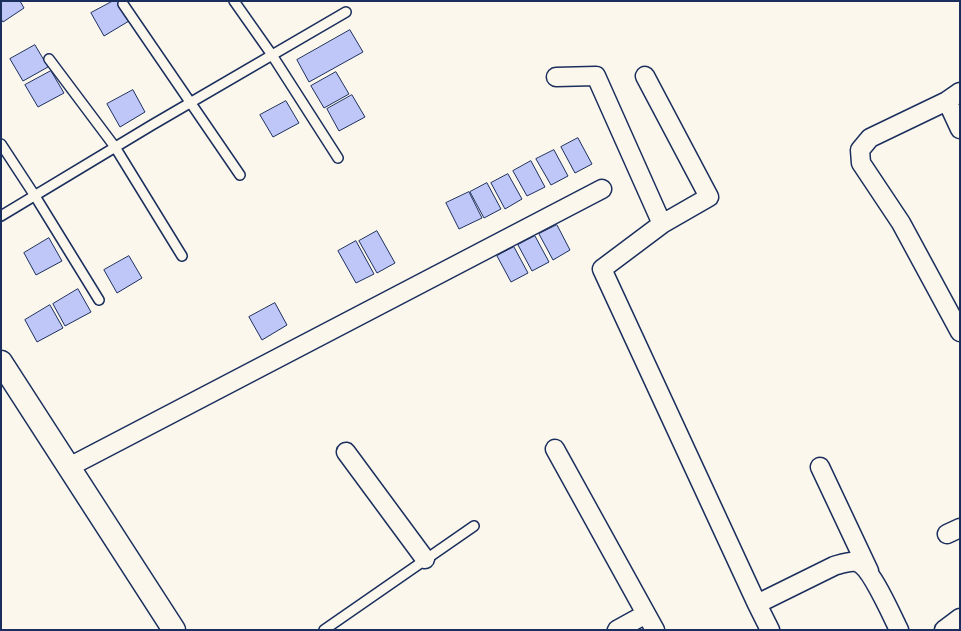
<!DOCTYPE html>
<style>
body{margin:0}
#map{position:relative;width:961px;height:631px;overflow:hidden;background:#fbf7ec;font-family:Sriracha,sans-serif}
canvas{display:block}
.frame{position:absolute;inset:0;border:2px solid #1b2f5e;pointer-events:none}
</style>
<div id="map">
<canvas width="961" height="631"></canvas>
<div class="frame"></div>
</div>
<script>
const g = document.querySelector('canvas').getContext('2d');
g.lineJoin = 'round';
function paint(path, color) {
  g.fillStyle = color;
  g.fill(path, 'evenodd');
}
function trace(path, color, width, dash) {
  g.strokeStyle = color;
  g.lineWidth = width;
  g.lineCap = dash ? 'butt' : 'round';
  g.setLineDash(dash || []);
  g.stroke(path);
}
const building = new Path2D(`
 M 1,1 L 20,1 L 24,8 L 3,22 L 1,19 Z
 M 113,1 L 118,1 L 129,21 L 104,36 L 91,13 Z
 M 350,30 L 363,52 L 309,82 L 297,60 Z
 M 35,45 L 48,67 L 23,81 L 10,59 Z
 M 51,71 L 64,93 L 38,107 L 25,85 Z
 M 336,72 L 349,94 L 324,108 L 311,86 Z
 M 133,90 L 145,112 L 120,127 L 107,104 Z
 M 352,95 L 365,117 L 339,131 L 327,109 Z
 M 286,101 L 299,123 L 273,137 L 260,115 Z
 M 578,138 L 592,164 L 575,173 L 561,147 Z
 M 554,150 L 568,176 L 551,185 L 536,159 Z
 M 531,161 L 545,187 L 527,196 L 513,171 Z
 M 508,174 L 522,199 L 505,209 L 491,183 Z
 M 487,183 L 501,209 L 484,218 L 470,192 Z
 M 469,192 L 482,218 L 459,229 L 446,203 Z
 M 557,225 L 570,250 L 553,260 L 539,234 Z
 M 377,231 L 395,263 L 377,273 L 359,241 Z
 M 535,236 L 549,262 L 532,271 L 518,245 Z
 M 49,238 L 62,261 L 36,275 L 24,253 Z
 M 356,241 L 374,274 L 356,283 L 338,251 Z
 M 514,247 L 528,273 L 511,282 L 497,256 Z
 M 129,256 L 142,278 L 117,293 L 104,270 Z
 M 78,289 L 91,312 L 65,326 L 53,304 Z
 M 275,303 L 287,325 L 262,340 L 249,317 Z
 M 50,305 L 63,328 L 37,342 L 25,320 Z`);
const lane = new Path2D(`
 M 234,1 L 272,55 L 338,158
 M 123,4 L 240,175
 M 49,59 L 115,147 L 182,256
 M 1,144 L 35,196 L 99,300
 M 1,216 L 152,125 L 346,12
 M 324,630 L 474,526`);
const street = new Path2D(`
 M 645,76 L 709,197 L 662,224
 M 556,77 L 596,76 L 662,224 L 602,269 L 757,604 L 770,630
 M 960,92 L 947,101 L 870,138 L 860,150 L 861,163 L 901,223 L 960,332
 M 947,101 L 960,129
 M 555,449 L 655,630
 M 346,452 L 425,559
 M 69,467 L 602,189
 M 820,467 L 869,571
 M 947,534 L 960,528
 M 757,604 L 834,566 C 841,564 849,561 856,562 C 870,565 892,616 899,630
 M 617,630 L 646,614
 M 944,630 L 960,618`);
const secondary = new Path2D(`
 M 1,362 L 174,630`);
paint(building, '#bec7f8');
trace(building, '#1b2f5e', 1);
trace(lane, '#1b2f5e', 12);
trace(street, '#1b2f5e', 21);
trace(secondary, '#1b2f5e', 25);
trace(lane, '#fbf7ec', 9);
trace(street, '#fbf7ec', 18);
trace(secondary, '#fbf7ec', 22);
</script>
